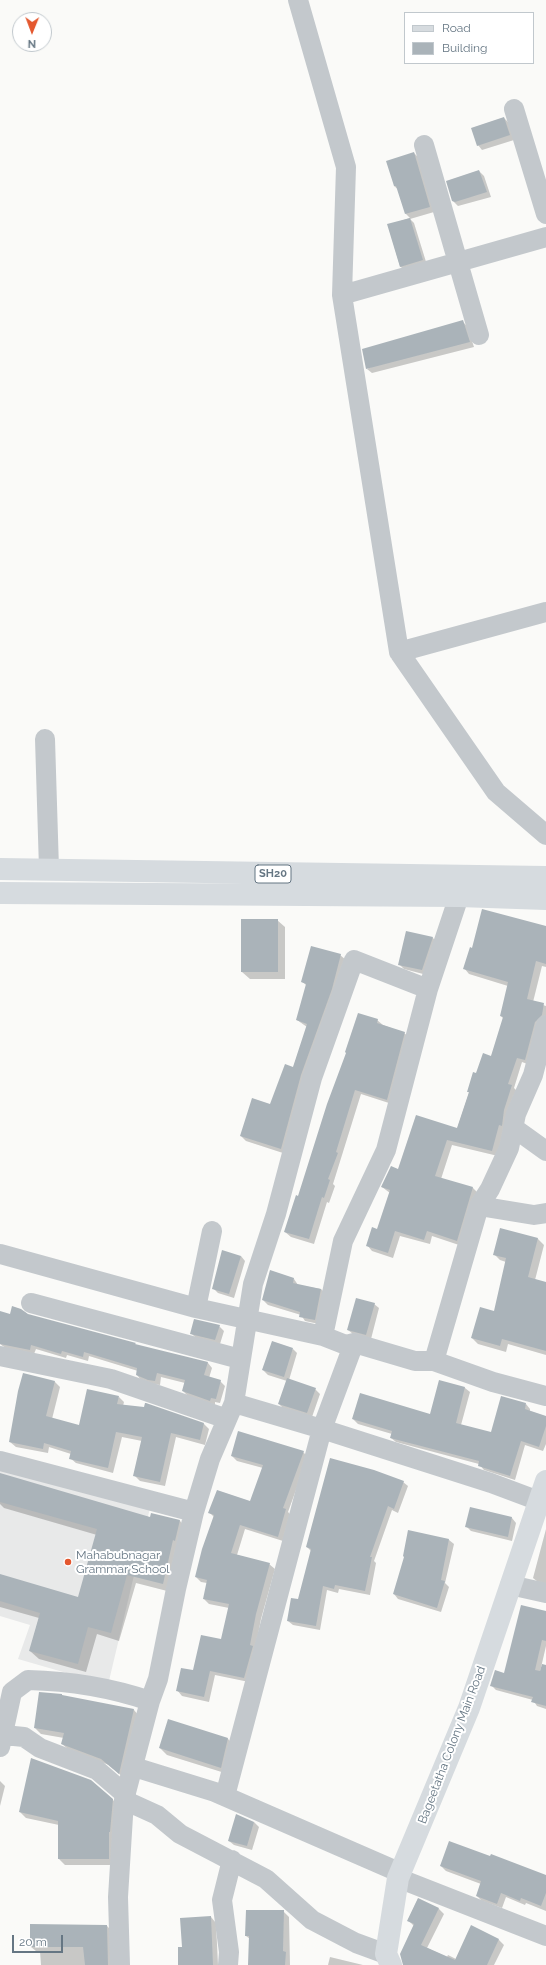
<!DOCTYPE html>
<style>
body{margin:0}
#map{position:relative;width:546px;height:1965px;overflow:hidden;background:#fafaf8;font-family:Raleway,sans-serif}
canvas{display:block}
.legend{position:absolute;left:404px;top:12px;width:130px;height:52px;box-sizing:border-box;background:#fff;border:1px solid #c1c8cd;margin:0;padding:5px 7px;list-style:none;font-size:12px;color:#657683}
.legend li{display:flex;align-items:center;gap:8px;height:20px}
.legend b{width:20px;border:1px solid #c1c8cd}
.north{position:absolute;left:12px;top:12px;width:40px;height:40px;box-sizing:border-box;background:#fff;border:1px solid #c1c8cd;border-radius:50%;rotate:181deg;font-size:11px;font-weight:700;line-height:16px;text-align:center;color:#657683}
.north::after{content:'';display:block;margin:auto;width:14px;height:18px;background:#e4572e;clip-path:polygon(50% 0,100% 100%,50% 72%,0 100%)}
.scale{position:absolute;left:12px;top:1935px;width:51px;height:18px;box-sizing:border-box;border:2px solid #657683;border-top:0;padding-left:5px;font-size:12px;line-height:14px;white-space:nowrap;color:#657683;-webkit-text-stroke:3px #fff;paint-order:stroke}
</style>
<div id="map">
<canvas width="546" height="1965"></canvas>
<ul class="legend">
<li><b style="height:5px;background:#d6dbdf"></b>Road</li>
<li><b style="height:11px;background:#aab3b9"></b>Building</li>
</ul>
<div class="north">N</div>
<div class="scale">20 m</div>
</div>
<script>
const g = document.querySelector('canvas').getContext('2d');
g.lineJoin = 'round';
function paint(path, color) {
  g.fillStyle = color;
  g.fill(path, 'evenodd');
}
function trace(path, color, width, dash) {
  g.strokeStyle = color;
  g.lineWidth = width;
  g.lineCap = dash ? 'butt' : 'round';
  g.setLineDash(dash || []);
  g.stroke(path);
}
function write(font, color, halo, rows, align = 'center') {
  g.font = font + ' Raleway,sans-serif';
  g.lineWidth = 4;
  g.setLineDash([]);
  g.textBaseline = 'middle';
  g.strokeStyle = halo;
  g.fillStyle = color;
  for (const [text, x, y, turn = 0] of rows) {
    g.save();
    g.translate(x, y);
    g.rotate((+turn || 0) * Math.PI / 180);
    g.textAlign = isNaN(turn) ? turn : align;
    if (halo) g.strokeText(text, 0, 0);
    g.fillText(text, 0, 0);
    g.restore();
  }
}
const built = new Path2D(`
 M 0,1465 L 150,1508 L 108,1685 L 18,1659 L 30,1625 L 0,1616 Z`);
const shadow = new Path2D(`
 M 504,118 L 509,123 L 514,140 L 482,150 L 478,145 Z
 M 414,153 L 419,158 L 434,212 L 410,219 L 414,223 L 427,265 L 405,271 L 400,266 L 388,225 L 410,218 L 406,214 L 399,190 L 394,186 Z
 M 479,171 L 484,176 L 491,197 L 458,206 L 453,201 Z
 M 462,321 L 467,326 L 474,347 L 372,373 L 367,369 Z
 M 277,920 L 285,927 L 285,979 L 250,979 L 242,972 Z
 M 546,927 L 546,967 L 542,966 L 533,1002 L 546,1006 L 546,1021 L 530,1065 L 522,1062 L 514,1088 L 517,1091 L 498,1156 L 452,1145 L 441,1179 L 473,1188 L 478,1193 L 462,1246 L 432,1236 L 430,1244 L 400,1236 L 393,1258 L 372,1251 L 367,1245 L 378,1230 L 390,1193 L 382,1187 L 399,1170 L 457,1129 L 469,1093 L 468,1091 L 476,1075 L 491,1057 L 504,1019 L 501,1016 L 508,986 L 469,974 L 464,968 L 473,949 Z
 M 407,932 L 433,938 L 437,943 L 427,975 L 404,969 L 399,964 Z
 M 340,955 L 346,960 L 286,1154 L 246,1141 L 241,1136 L 271,1106 L 293,1068 L 307,1027 L 297,1020 L 307,986 L 303,982 Z
 M 377,1020 L 383,1025 L 404,1033 L 410,1038 L 392,1104 L 361,1094 L 333,1184 L 335,1186 L 329,1203 L 327,1202 L 314,1244 L 291,1237 L 285,1232 L 298,1197 Z
 M 501,1229 L 538,1239 L 544,1245 L 535,1280 L 546,1283 L 546,1355 L 508,1344 L 506,1352 L 478,1344 L 472,1338 L 495,1313 L 506,1262 L 500,1260 L 494,1254 Z
 M 241,1256 L 245,1261 L 234,1298 L 218,1293 L 213,1288 Z
 M 294,1279 L 298,1285 L 321,1289 L 326,1294 L 319,1324 L 305,1321 L 301,1315 L 268,1305 L 263,1300 Z
 M 374,1304 L 379,1308 L 371,1339 L 353,1334 L 348,1330 Z
 M 0,1312 L 11,1315 L 28,1315 L 137,1346 L 208,1363 L 212,1368 L 209,1378 L 220,1381 L 225,1386 L 220,1403 L 215,1402 L 215,1405 L 188,1396 L 183,1391 L 185,1383 L 161,1377 L 160,1385 L 153,1384 L 141,1380 L 137,1375 L 138,1371 L 89,1356 L 88,1361 L 67,1355 L 66,1358 L 36,1349 L 34,1354 L 7,1349 L 0,1344 Z
 M 219,1326 L 224,1331 L 220,1344 L 196,1338 L 191,1333 Z
 M 293,1349 L 297,1353 L 289,1380 L 315,1389 L 320,1394 L 312,1417 L 284,1409 L 279,1404 L 287,1381 L 268,1375 L 263,1370 Z
 M 24,1374 L 55,1382 L 60,1387 L 52,1419 L 77,1427 L 119,1397 L 124,1402 L 123,1406 L 145,1408 L 145,1404 L 204,1424 L 209,1429 L 205,1445 L 176,1437 L 165,1486 L 140,1481 L 135,1476 L 142,1441 L 122,1437 L 113,1473 L 76,1463 L 70,1458 L 71,1454 L 49,1447 L 48,1453 L 16,1447 L 10,1442 Z
 M 440,1381 L 465,1388 L 470,1392 L 461,1425 L 492,1434 L 526,1404 L 530,1409 L 530,1412 L 546,1417 L 546,1444 L 543,1451 L 525,1445 L 515,1480 L 484,1470 L 479,1464 L 396,1442 L 391,1438 L 392,1434 L 358,1424 L 353,1419 L 431,1415 Z
 M 303,1452 L 308,1457 L 288,1512 L 291,1515 L 283,1541 L 245,1529 L 237,1555 L 269,1564 L 275,1569 L 261,1619 L 249,1682 L 215,1675 L 209,1702 L 182,1696 L 177,1690 L 222,1640 L 229,1608 L 209,1604 L 204,1599 L 207,1583 L 201,1582 L 196,1577 L 214,1517 L 210,1513 L 251,1503 L 263,1468 L 237,1461 L 232,1456 Z
 M 403,1482 L 408,1486 L 398,1513 L 392,1510 L 374,1561 L 376,1563 L 370,1595 L 339,1589 L 338,1593 L 327,1590 L 320,1630 L 293,1625 L 288,1621 L 299,1601 L 311,1551 L 307,1547 Z
 M 0,1483 L 151,1518 L 152,1514 L 180,1521 L 188,1530 L 171,1592 L 136,1583 L 119,1641 L 97,1634 L 86,1672 L 39,1659 L 30,1651 L 39,1618 L 0,1607 L 0,1575 L 79,1598 L 97,1535 L 4,1508 L 0,1504 Z
 M 512,1518 L 516,1523 L 512,1541 L 471,1531 L 466,1526 Z
 M 546,1529 L 546,1584 L 538,1582 L 533,1578 Z
 M 409,1531 L 449,1540 L 454,1544 L 445,1583 L 449,1587 L 441,1612 L 398,1599 L 394,1594 L 405,1557 Z
 M 546,1612 L 546,1646 L 540,1672 L 546,1674 L 546,1709 L 537,1706 L 533,1700 L 496,1690 L 491,1685 L 505,1674 Z
 M 62,1695 L 64,1697 L 134,1710 L 140,1717 L 125,1779 L 109,1765 L 69,1750 L 62,1744 L 64,1738 L 41,1734 L 35,1728 Z
 M 169,1721 L 228,1739 L 235,1746 L 228,1774 L 167,1755 L 160,1748 Z
 M 0,1781 L 5,1786 L 0,1806 Z
 M 112,1799 L 118,1805 L 114,1865 L 65,1865 L 59,1859 L 59,1825 L 26,1818 L 20,1812 Z
 M 254,1822 L 259,1827 L 252,1850 L 234,1845 L 229,1841 Z
 M 441,1866 L 546,1876 L 546,1911 L 526,1903 L 525,1905 L 506,1897 L 502,1908 L 482,1901 L 477,1896 L 481,1884 L 446,1871 Z
 M 418,1899 L 439,1909 L 444,1914 L 427,1948 L 447,1957 L 448,1955 L 456,1959 L 472,1927 L 499,1940 L 504,1945 L 494,1965 L 410,1965 L 414,1926 L 408,1920 Z
 M 283,1911 L 289,1917 L 290,1965 L 249,1965 L 250,1939 L 246,1936 Z
 M 211,1917 L 216,1923 L 218,1965 L 179,1965 L 183,1948 Z
 M 107,1926 L 112,1931 L 113,1965 L 41,1965 L 40,1951 L 36,1951 L 31,1947 Z
 M 330,1957 L 363,1965 L 328,1965 Z`);
const building = new Path2D(`
 M 504,117 L 510,135 L 477,146 L 471,128 Z
 M 414,152 L 430,207 L 405,214 L 396,186 L 394,186 L 386,161 Z
 M 479,170 L 487,192 L 455,202 L 452,201 L 446,181 Z
 M 410,218 L 423,260 L 400,267 L 387,224 Z
 M 463,320 L 470,342 L 366,369 L 362,349 Z
 M 482,909 L 546,926 L 546,964 L 536,961 L 527,999 L 544,1003 L 542,1015 L 535,1022 L 525,1060 L 517,1058 L 508,1084 L 512,1085 L 504,1110 L 502,1126 L 499,1125 L 492,1151 L 447,1140 L 435,1176 L 473,1187 L 457,1241 L 427,1231 L 424,1240 L 395,1231 L 388,1253 L 366,1246 L 372,1227 L 377,1229 L 390,1190 L 381,1187 L 391,1166 L 398,1169 L 416,1115 L 457,1128 L 469,1092 L 467,1092 L 473,1072 L 476,1073 L 483,1053 L 491,1056 L 503,1017 L 500,1016 L 508,982 L 463,969 L 470,947 L 472,948 Z
 M 241,919 L 278,919 L 278,972 L 241,972 Z
 M 406,931 L 433,937 L 422,970 L 398,965 Z
 M 311,946 L 341,954 L 332,989 L 301,1075 L 281,1149 L 240,1136 L 252,1098 L 270,1104 L 285,1064 L 293,1067 L 307,1024 L 296,1020 L 306,984 L 301,982 Z
 M 358,1013 L 378,1019 L 377,1023 L 405,1032 L 387,1100 L 355,1090 L 336,1152 L 338,1153 L 328,1179 L 330,1180 L 324,1198 L 322,1197 L 309,1239 L 284,1232 L 296,1195 L 298,1196 L 327,1104 L 346,1053 L 345,1052 Z
 M 500,1228 L 538,1238 L 528,1277 L 546,1282 L 546,1351 L 502,1339 L 500,1346 L 471,1338 L 480,1307 L 494,1311 L 506,1258 L 493,1255 Z
 M 222,1250 L 241,1256 L 229,1294 L 212,1289 Z
 M 270,1270 L 294,1278 L 293,1283 L 321,1289 L 315,1320 L 299,1317 L 300,1312 L 262,1300 Z
 M 356,1298 L 375,1303 L 366,1335 L 347,1330 Z
 M 12,1306 L 21,1309 L 28,1314 L 136,1343 L 135,1344 L 208,1362 L 204,1375 L 221,1380 L 216,1399 L 211,1398 L 210,1401 L 182,1391 L 185,1380 L 157,1373 L 155,1381 L 148,1380 L 136,1375 L 137,1368 L 84,1352 L 83,1357 L 62,1351 L 61,1354 L 31,1345 L 30,1350 L 0,1344 L 0,1311 L 10,1314 Z
 M 194,1319 L 220,1325 L 215,1340 L 190,1334 Z
 M 272,1341 L 293,1348 L 284,1377 L 262,1370 Z
 M 23,1373 L 55,1381 L 46,1416 L 79,1425 L 87,1389 L 119,1396 L 117,1404 L 144,1407 L 145,1403 L 146,1403 L 204,1423 L 200,1440 L 171,1433 L 160,1482 L 133,1476 L 142,1437 L 116,1432 L 108,1468 L 69,1459 L 71,1451 L 44,1443 L 43,1449 L 9,1442 L 18,1391 Z
 M 287,1378 L 316,1388 L 307,1413 L 278,1404 Z
 M 439,1380 L 465,1387 L 456,1423 L 491,1432 L 501,1396 L 526,1403 L 525,1409 L 546,1416 L 546,1426 L 539,1447 L 521,1441 L 510,1476 L 478,1466 L 479,1461 L 390,1438 L 392,1431 L 352,1419 L 360,1393 L 430,1414 Z
 M 238,1431 L 304,1451 L 283,1508 L 286,1509 L 278,1537 L 240,1525 L 231,1553 L 270,1563 L 256,1614 L 250,1645 L 253,1646 L 244,1678 L 210,1671 L 204,1697 L 176,1691 L 181,1668 L 193,1670 L 201,1635 L 221,1639 L 229,1604 L 203,1599 L 207,1580 L 195,1577 L 202,1549 L 214,1515 L 208,1513 L 217,1490 L 250,1501 L 263,1465 L 231,1456 Z
 M 330,1458 L 374,1470 L 404,1481 L 394,1509 L 388,1506 L 370,1557 L 372,1557 L 365,1591 L 335,1585 L 334,1589 L 323,1586 L 316,1626 L 287,1621 L 291,1598 L 298,1599 L 311,1549 L 306,1547 Z
 M 0,1473 L 150,1517 L 151,1513 L 180,1520 L 175,1541 L 173,1540 L 163,1584 L 127,1575 L 111,1633 L 88,1627 L 78,1664 L 29,1651 L 40,1613 L 0,1601 L 0,1574 L 78,1597 L 97,1529 L 0,1502 Z
 M 470,1507 L 512,1517 L 508,1537 L 465,1527 Z
 M 408,1530 L 449,1539 L 441,1580 L 445,1581 L 437,1608 L 393,1594 L 404,1557 L 403,1556 Z
 M 521,1605 L 546,1611 L 546,1641 L 542,1640 L 535,1670 L 540,1671 L 542,1664 L 546,1665 L 546,1706 L 531,1702 L 533,1697 L 490,1686 L 495,1670 L 504,1673 Z
 M 39,1692 L 62,1694 L 62,1695 L 134,1709 L 119,1774 L 101,1759 L 61,1744 L 64,1733 L 34,1728 Z
 M 168,1719 L 228,1738 L 221,1768 L 159,1748 Z
 M 31,1758 L 91,1780 L 113,1799 L 110,1832 L 109,1832 L 109,1859 L 58,1859 L 58,1821 L 19,1812 Z
 M 236,1814 L 254,1822 L 247,1846 L 228,1841 Z
 M 449,1841 L 490,1856 L 491,1854 L 546,1875 L 546,1893 L 541,1906 L 521,1898 L 520,1901 L 501,1893 L 497,1904 L 476,1896 L 481,1881 L 440,1866 Z
 M 418,1898 L 439,1908 L 421,1945 L 455,1960 L 471,1925 L 499,1939 L 487,1965 L 403,1965 L 400,1954 L 414,1924 L 407,1921 Z
 M 246,1910 L 284,1910 L 283,1951 L 286,1952 L 285,1965 L 248,1965 L 249,1936 L 245,1936 Z
 M 211,1916 L 213,1965 L 178,1965 L 178,1947 L 182,1947 L 180,1918 Z
 M 30,1924 L 107,1925 L 108,1965 L 85,1965 L 83,1947 L 30,1947 Z`);
const street = new Path2D(`
 M 298,0 L 346,167 L 342,295 L 399,652 L 496,792 L 546,835
 M 514,109 L 546,214
 M 424,145 L 479,335
 M 342,295 L 546,237
 M 399,652 L 546,612
 M 45,739 L 49,869
 M 428,989 L 386,1150 L 343,1241 L 323,1336 L 346,1345 L 354,1343 L 322,1429 L 234,1403 L 253,1284 L 276,1214 L 312,1078 L 354,960 L 428,989 L 459,896
 M 546,1025 L 533,1075 L 516,1114 L 509,1148 L 490,1189 L 479,1206 L 534,1215 L 546,1213
 M 514,1128 L 546,1151
 M 0,1254 L 196,1308 L 323,1336
 M 31,1303 L 240,1359
 M 196,1308 L 212,1231
 M 354,1343 L 415,1361 L 434,1361 L 493,1382 L 546,1396
 M 0,1356 L 111,1379 L 227,1419
 M 434,1361 L 479,1206
 M 234,1403 L 210,1459 L 194,1512 L 176,1589 L 158,1679 L 150,1701 L 124,1800 L 157,1815 L 180,1834 L 266,1879 L 312,1920 L 356,1943 L 386,1954
 M 0,1461 L 194,1512
 M 510,1585 L 546,1593
 M 4,1735 L 24,1737 L 40,1748 L 97,1770 L 126,1795
 M 0,1747 L 12,1692 L 28,1680 C 71,1681 109,1687 150,1701
 M 134,1767 L 215,1792 L 401,1873
 M 225,1796 L 322,1429 L 491,1483 L 539,1501 L 546,1501
 M 398,1878 L 546,1936
 M 120,1965 L 118,1897 L 124,1800
 M 228,1965 L 229,1952 L 222,1900 L 232,1860`);
const secondary = new Path2D(`
 M 391,1965 L 386,1954 L 398,1878 L 469,1708 L 546,1481`);
const primary = new Path2D(`
 M 0,869 L 546,877
 M 0,893 L 459,896 L 546,899`);
const markers = [
 [68,1562,4,"#e4572e"]
];
const shields = [
 [273,874,36]
];
const shieldNames = [
 ["SH20",273,874]
];
const poiNames = [
 ["Mahabubnagar",76,1555],
 ["Grammar School",76,1569]
];
const streetNames = [
 ["Bageetatha Colony Main Road",452,1745,-69]
];
paint(built, '#e8e9e9');
paint(shadow, '#0003');
paint(building, '#aab3b9');
trace(street, '#c3c8cc', 20);
trace(secondary, '#d6dbdf', 22);
trace(primary, '#d6dbdf', 22);
for (const [x, y, r, color] of markers) {
  const dot = new Path2D();
  dot.arc(x, y, r, 0, 2 * Math.PI);
  g.fillStyle = color;
  g.fill(dot);
  trace(dot, '#fff', 1.5);
}
for (const [x, y, w] of shields) {
  const box = new Path2D();
  box.roundRect(x - w / 2, y - 9, w, 18, 3);
  g.fillStyle = '#fff';
  g.fill(box);
  trace(box, '#657683', 1);
}
write('bold 11px', '#657683', null, shieldNames);
write('12px', '#657683', '#fff', poiNames, 'left');
write('12px', '#657683', '#fff', streetNames);
</script>
